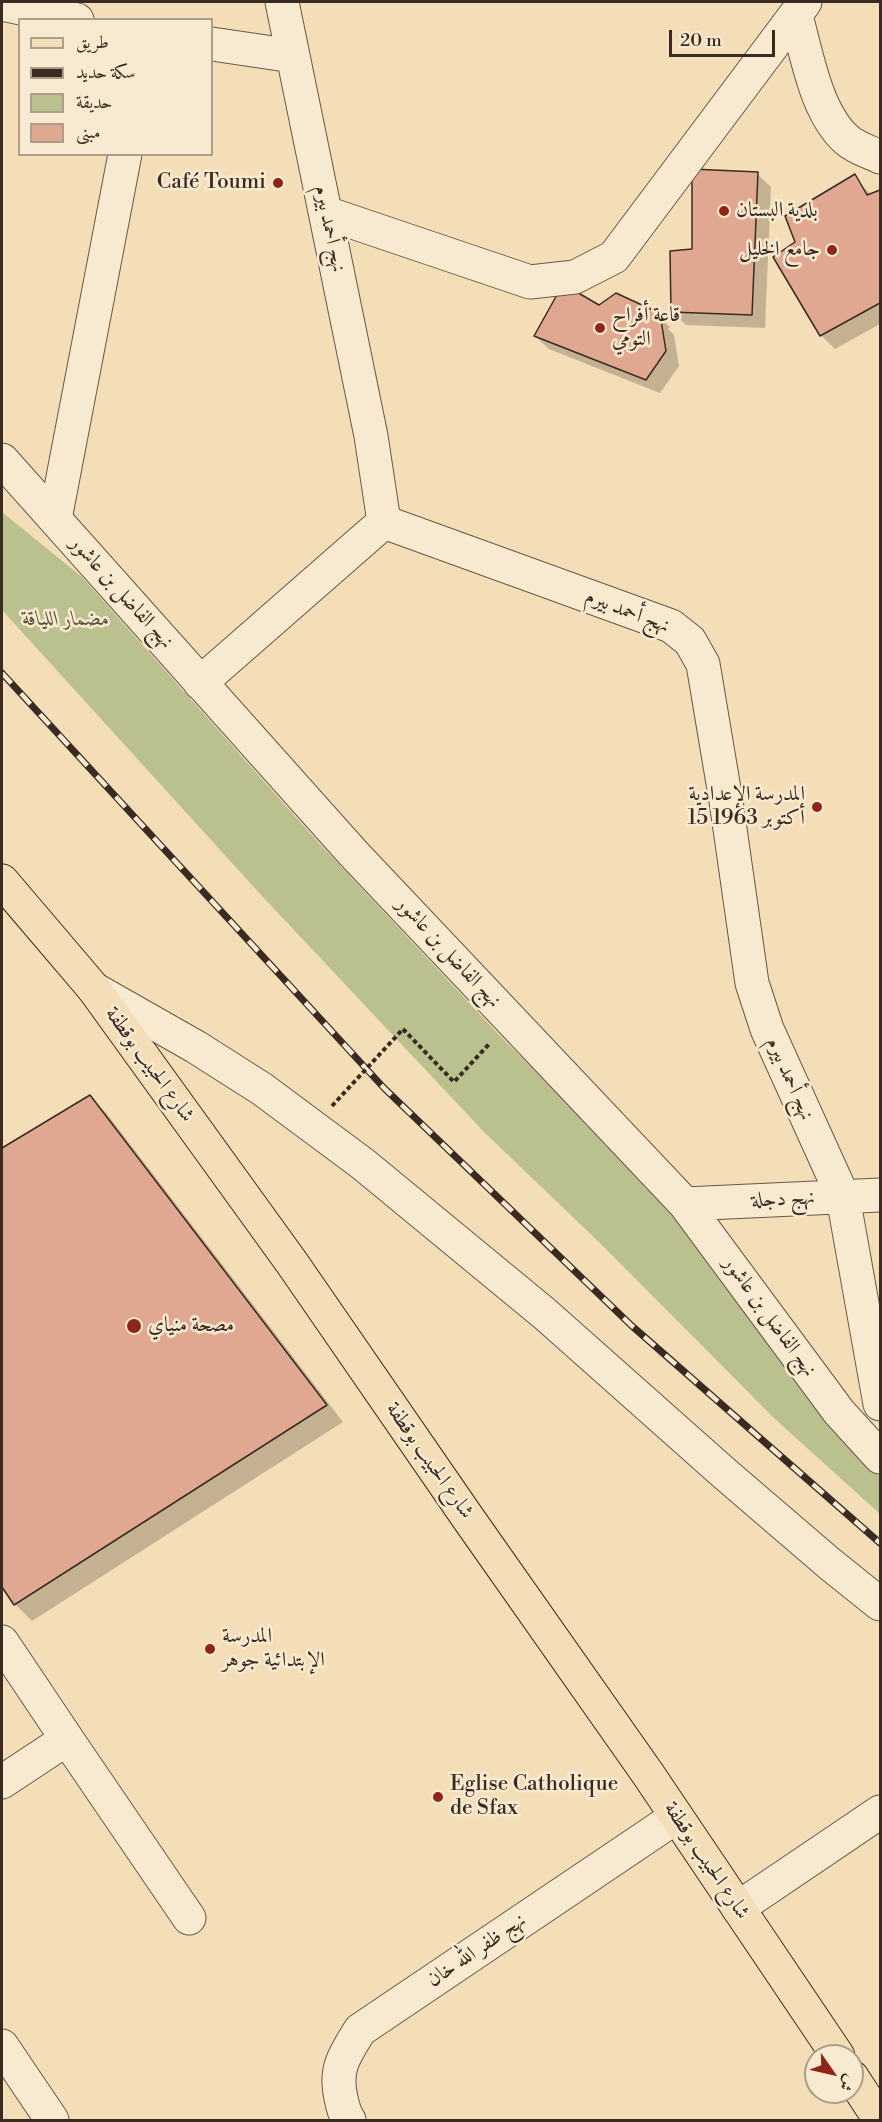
<!DOCTYPE html>
<meta charset="utf-8">
<style>
body{margin:0}
#map{position:relative;width:882px;height:2122px;overflow:hidden;background:#f4deb7;font-family:"Libre Bodoni",Amiri,serif}
canvas{display:block}
.frame{position:absolute;inset:0;border:3px solid #392b21;pointer-events:none}
.legend{position:absolute;left:18px;top:18px;width:195px;height:138px;box-sizing:border-box;background:#f8ead0;border:2px solid #ac9e8a;margin:0;padding:8px 10px;list-style:none;font-size:18px;color:#392b21}
.legend li{display:flex;align-items:center;gap:12px;height:30px}
.legend b{width:30px;border:2px solid #ac9e8a}
.north{position:absolute;left:804px;top:2044px;width:60px;height:60px;box-sizing:border-box;background:#f8ead0;border:2px solid #ac9e8a;border-radius:50%;rotate:124deg;font-size:16px;font-weight:700;line-height:24px;text-align:center;color:#392b21}
.north::after{content:'';display:block;margin:auto;width:21px;height:27px;background:#8f2418;clip-path:polygon(50% 0,100% 100%,50% 72%,0 100%)}
.scale{position:absolute;left:669px;top:30px;width:106px;height:27px;box-sizing:border-box;border:3px solid #392b21;border-top:0;padding-left:8px;font-size:18px;line-height:21px;white-space:nowrap;color:#392b21;-webkit-text-stroke:4px #f8ead0;paint-order:stroke}
</style>
<div id="map">
<canvas width="882" height="2122"></canvas>
<div class="frame"></div>
<ul class="legend">
<li><b style="height:8px;background:#f4deb7"></b>طريق</li>
<li><b style="height:8px;background:#392b21"></b>سكة حديد</li>
<li><b style="height:16px;background:#bac18f"></b>حديقة</li>
<li><b style="height:16px;background:#e0a891"></b>مبنى</li>
</ul>
<div class="north">ش</div>
<div class="scale">20 m</div>
</div>
<script>
const g = document.querySelector('canvas').getContext('2d');
g.lineJoin = 'round';
function paint(path, color) {
  g.fillStyle = color;
  g.fill(path, 'evenodd');
}
function trace(path, color, width, dash) {
  g.strokeStyle = color;
  g.lineWidth = width;
  g.lineCap = dash ? 'butt' : 'round';
  g.setLineDash(dash || []);
  g.stroke(path);
}
function write(font, color, halo, rows, align = 'center') {
  g.font = font + ' "Libre Bodoni",Amiri,serif';
  g.lineWidth = 5;
  g.setLineDash([]);
  g.textBaseline = 'middle';
  g.strokeStyle = halo;
  g.fillStyle = color;
  for (const [text, x, y, turn = 0] of rows) {
    g.save();
    g.translate(x, y);
    g.rotate((+turn || 0) * Math.PI / 180);
    g.textAlign = isNaN(turn) ? turn : align;
    if (halo) g.strokeText(text, 0, 0);
    g.fillText(text, 0, 0);
    g.restore();
  }
}
const green = new Path2D(`
 M 2,512 L 82,577 L 318,842 L 503,1039 L 626,1160 L 695,1242 L 843,1440 L 880,1476 L 880,1514 L 775,1419 L 602,1245 L 484,1132 L 262,896 L 2,610 Z`);
const shadow = new Path2D(`
 M 757,174 L 771,187 L 765,328 L 686,325 L 672,312 Z
 M 854,176 L 871,195 L 880,191 L 880,324 L 835,349 L 821,335 L 797,243 Z
 M 600,307 L 656,313 L 670,327 L 668,329 L 674,335 L 679,366 L 660,393 L 549,349 L 535,336 Z
 M 90,1097 L 107,1114 L 343,1422 L 32,1621 L 15,1604 L 2,1584 L 2,1151 Z`);
const building = new Path2D(`
 M 692,169 L 758,172 L 752,315 L 671,312 L 670,251 L 692,249 Z
 M 855,174 L 867,195 L 880,190 L 880,303 L 820,336 L 773,257 L 795,242 L 785,216 Z
 M 563,284 L 599,305 L 616,293 L 657,312 L 654,317 L 661,320 L 666,351 L 646,380 L 534,336 Z
 M 90,1095 L 327,1405 L 14,1605 L 2,1587 L 2,1148 Z`);
const path = new Path2D(`
 M 403,1029 L 454,1082 L 489,1044`);
const minor = new Path2D(`
 M 282,2 L 371,436 L 384,522 L 671,626 L 690,641 L 703,664 L 726,801 L 752,983 L 767,1029 L 843,1197 L 880,1404
 M 2,4 L 77,20
 M 796,16 C 807,55 816,113 847,140 C 856,148 870,152 880,157
 M 212,44 L 293,56
 M 326,213 L 530,282 L 575,277 L 614,257 L 805,2
 M 2,460 L 353,853 L 685,1204 L 839,1412 L 880,1457
 M 55,519 L 125,154
 M 200,683 L 384,522
 M 94,989 L 196,1047 L 262,1089 L 363,1164 L 545,1314 L 724,1473 L 830,1564 L 880,1604
 M 685,1204 L 880,1195
 M 2,1642 L 67,1739 L 2,1782
 M 67,1739 L 189,1918
 M 738,1908 L 880,1812
 M 2,2046 L 52,2120
 M 349,2120 C 344,2113 343,2107 341,2098 C 334,2069 345,2054 360,2030 L 676,1817`);
const major = new Path2D(`
 M 2,881 L 94,989 L 292,1263 L 468,1518 L 648,1774 L 838,2056
 M 852,2077 L 880,2120`);
const rail = new Path2D(`
 M 2,673 L 384,1088 L 632,1326 L 880,1543`);
const pathBridge = new Path2D(`
 M 332,1106 L 403,1029`);
const markers = [
 [278,183,6,"#8f2418"],
 [724,211,6,"#8f2418"],
 [832,250,6,"#8f2418"],
 [600,328,6,"#8f2418"],
 [817,807,6,"#8f2418"],
 [134,1326,8,"#8f2418"],
 [210,1649,6,"#8f2418"],
 [438,1797,6,"#8f2418"]
];
const poiNames = [
 ["Café Toumi",266,183,"right"],
 ["بلدية البستان",736,211],
 ["جامع الخليل",820,250,"right"],
 ["قاعة أفراح",612,316],
 ["التومي",612,340],
 ["المدرسة الإعدادية",805,795,"right"],
 ["15 أكتوبر 1963",805,819,"right"],
 ["مصحة منياي",148,1326],
 ["المدرسة",222,1637],
 ["الإبتدائية جوهر",222,1661],
 ["Eglise Catholique",450,1785],
 ["de Sfax",450,1809]
];
const streetNames = [
 ["نهج أحمد بيرم",329,229,78],
 ["نهج الفاضل بن عاشور",121,593,48],
 ["نهج أحمد بيرم",627,612,21],
 ["نهج الفاضل بن عاشور",448,953,47],
 ["شارع الحبيب بوقطفة",149,1065,54],
 ["نهج أحمد بيرم",789,1079,66],
 ["نهج دجلة",783,1200,-3],
 ["نهج الفاضل بن عاشور",769,1317,54],
 ["شارع الحبيب بوقطفة",429,1461,55],
 ["شارع الحبيب بوقطفة",706,1861,56],
 ["نهج ظفر الله خان",477,1951,-34]
];
const parkNames = [
 ["مضمار اللياقة",66,620]
];
paint(green, '#bac18f');
paint(shadow, '#0003');
paint(building, '#e0a891');
trace(building, '#392b21', 1.5);
trace(minor, '#685846', 35);
trace(major, '#392b21', 35);
trace(path, '#392b21', 4, [4.5, 3]);
trace(minor, '#f8ead0', 33);
trace(major, '#f4deb7', 33);
trace(rail, '#392b21', 7);
trace(rail, '#f8ead0', 4.5, [14]);
trace(pathBridge, '#392b21', 4, [4.5, 3]);
for (const [x, y, r, color] of markers) {
  const dot = new Path2D();
  dot.arc(x, y, r, 0, 2 * Math.PI);
  g.fillStyle = color;
  g.fill(dot);
  trace(dot, '#f8ead0', 2);
}
write('21px', '#392b21', '#f8ead0', poiNames, 'left');
write('21px', '#392b21', '#f8ead0', streetNames);
write('italic 21px', '#59503c', '#f8ead0', parkNames);
</script>
